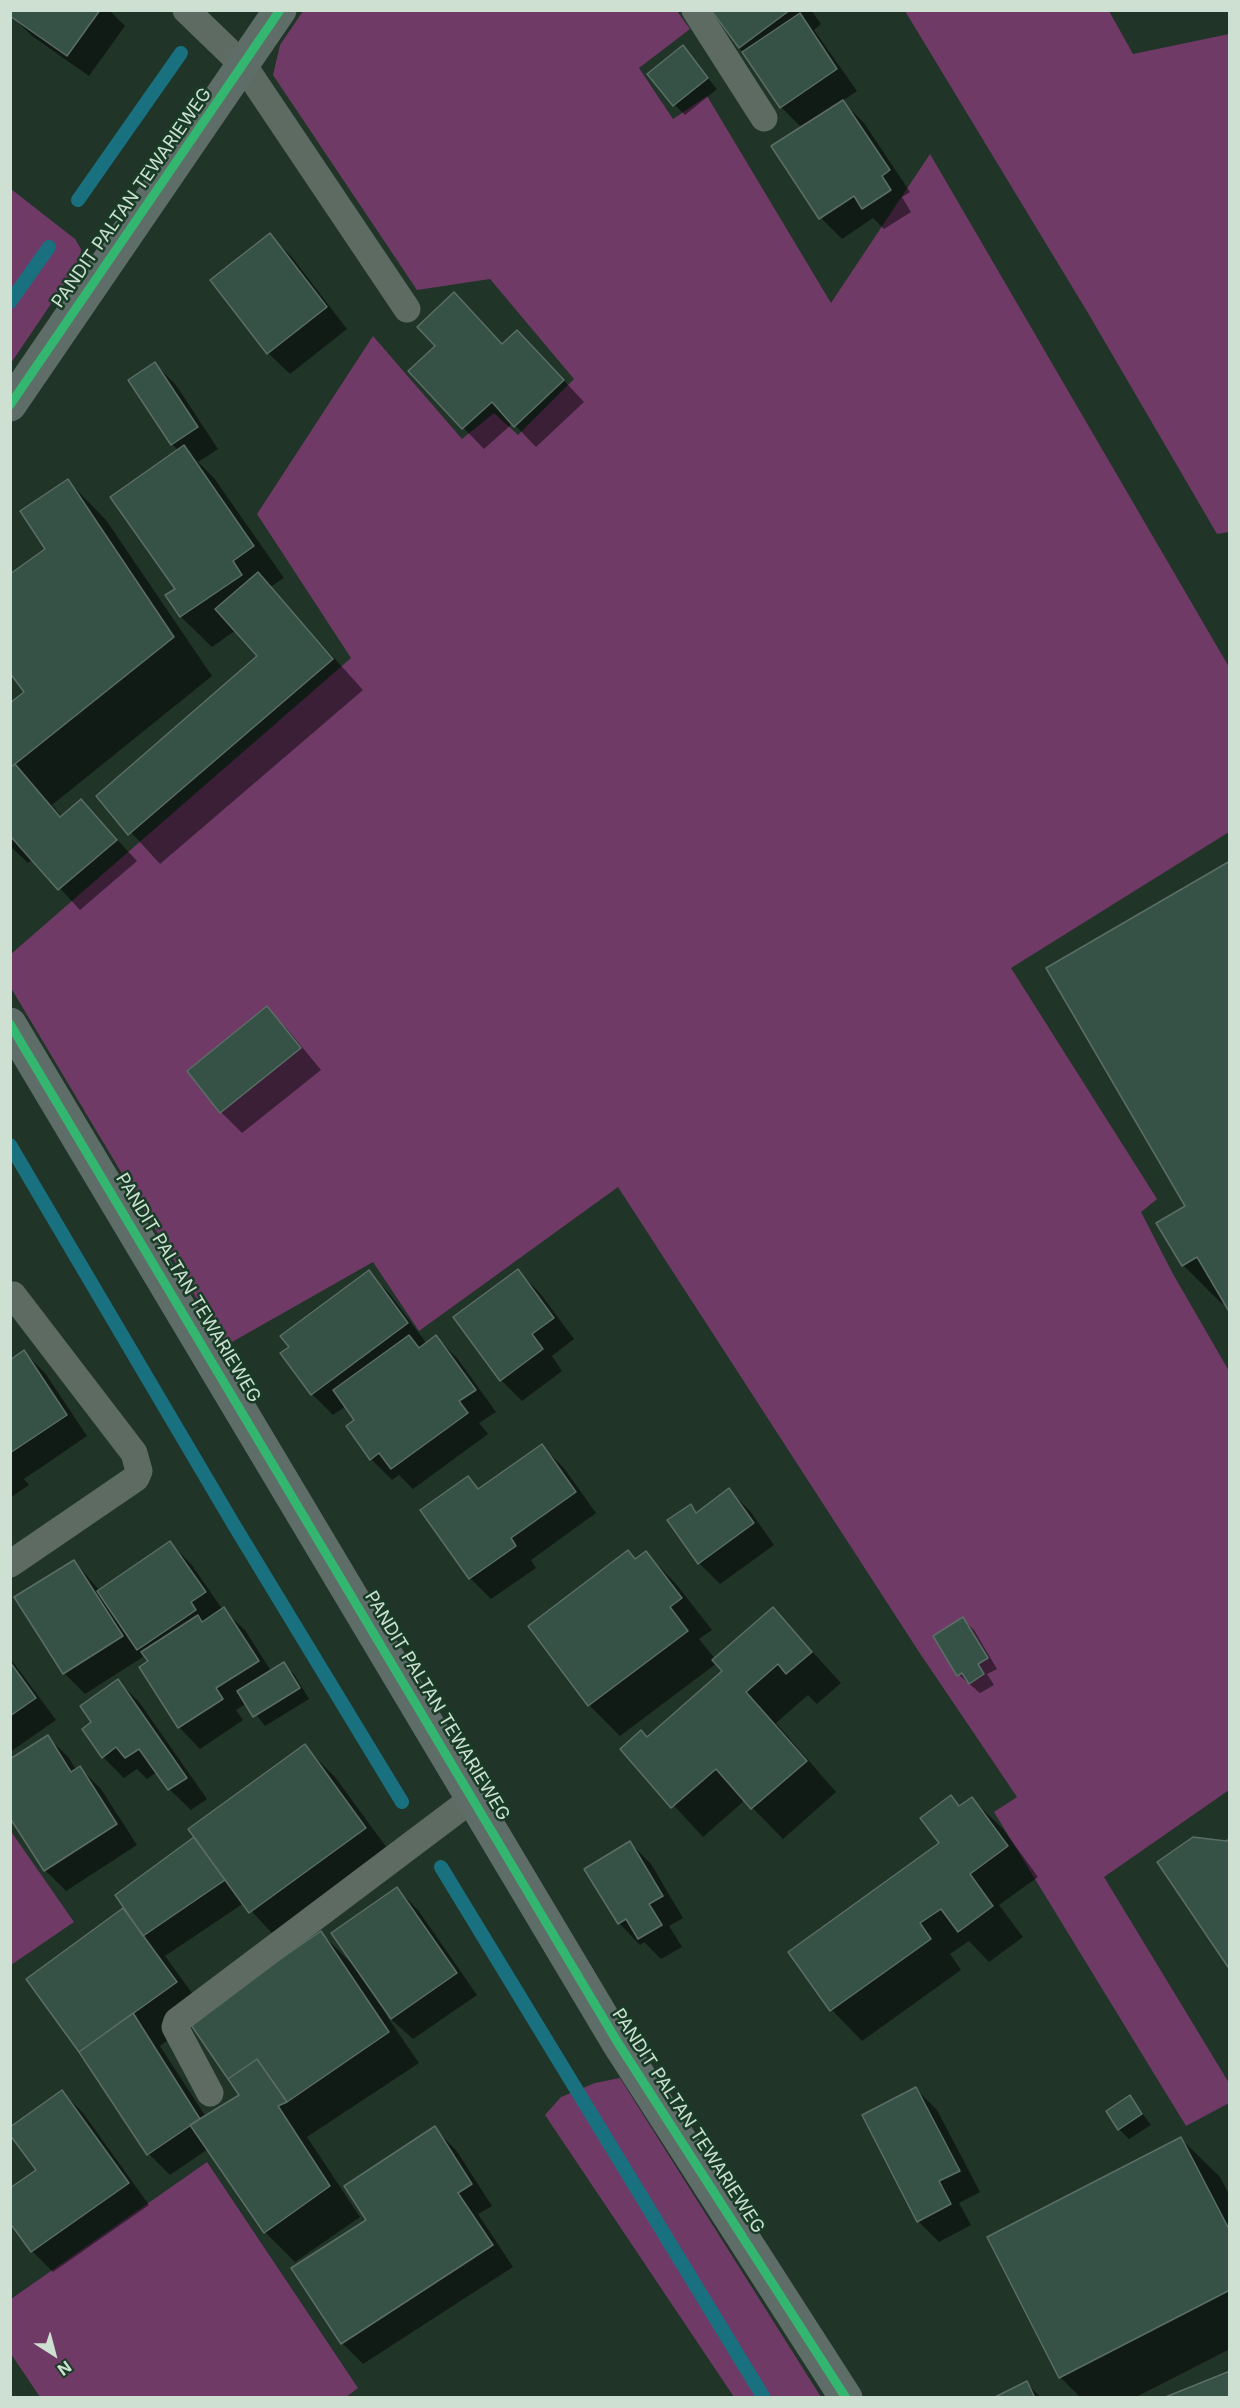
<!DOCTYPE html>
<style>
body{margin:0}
#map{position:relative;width:1240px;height:2408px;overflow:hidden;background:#203428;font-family:Inter,sans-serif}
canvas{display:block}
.frame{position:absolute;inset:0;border:12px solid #cde0d2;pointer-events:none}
.north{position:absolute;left:24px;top:2324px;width:60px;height:60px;-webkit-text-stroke:4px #183c26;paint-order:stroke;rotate:144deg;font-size:16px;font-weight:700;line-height:24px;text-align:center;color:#cde0d2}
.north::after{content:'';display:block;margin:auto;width:21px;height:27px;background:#cde0d2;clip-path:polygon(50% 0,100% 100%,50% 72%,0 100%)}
</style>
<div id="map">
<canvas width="1240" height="2408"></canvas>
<div class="frame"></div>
<div class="north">N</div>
</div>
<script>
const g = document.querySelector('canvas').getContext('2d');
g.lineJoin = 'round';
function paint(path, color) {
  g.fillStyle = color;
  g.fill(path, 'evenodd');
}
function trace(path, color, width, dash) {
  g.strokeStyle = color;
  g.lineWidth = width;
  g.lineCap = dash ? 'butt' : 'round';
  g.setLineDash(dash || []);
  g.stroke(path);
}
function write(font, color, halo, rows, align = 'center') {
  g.font = font + ' Inter,sans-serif';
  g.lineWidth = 5;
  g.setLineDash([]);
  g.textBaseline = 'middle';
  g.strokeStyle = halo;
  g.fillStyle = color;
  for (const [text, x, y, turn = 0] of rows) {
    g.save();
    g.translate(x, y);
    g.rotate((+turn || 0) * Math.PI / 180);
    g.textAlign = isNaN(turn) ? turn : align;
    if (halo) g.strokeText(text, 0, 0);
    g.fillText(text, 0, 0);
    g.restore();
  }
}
const green = new Path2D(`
 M 303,11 L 677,11 L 690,29 L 639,68 L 673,119 L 707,96 L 831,303 L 930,154 L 1229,667 L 1229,832 L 1011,968 L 1157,1199 L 1141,1212 L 1173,1274 L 1229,1371 L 1229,1790 L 1104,1877 L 1229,2083 L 1229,2103 L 1186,2126 L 994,1812 L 1017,1797 L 919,1652 L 618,1187 L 419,1331 L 373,1262 L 225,1346 L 11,988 L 11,954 L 351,658 L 257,514 L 373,336 L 462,439 L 494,413 L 518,435 L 574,379 L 490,279 L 417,290 L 273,75 L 280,45 Z
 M 905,11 L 1109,11 L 1133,54 L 1229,34 L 1229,532 L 1217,534 L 1088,313 Z
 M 11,189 L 75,239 L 81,249 L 80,261 L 11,363 Z
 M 10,1830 L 74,1922 L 11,1965 L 10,1965 Z
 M 620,2078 L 821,2397 L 734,2397 L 545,2115 L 561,2097 L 595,2083 Z
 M 207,2162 L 358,2388 L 345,2398 L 40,2397 L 11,2354 L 11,2299 Z`);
const shadow = new Path2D(`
 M 14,10 L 109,10 L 125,26 L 89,76 L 32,36 L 11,15 Z
 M 713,10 L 811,10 L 821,24 L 814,30 L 857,91 L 842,101 L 864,123 L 910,192 L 902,197 L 911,212 L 884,229 L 873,218 L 842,239 L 821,218 L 773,147 L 802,128 L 781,107 Z
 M 682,47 L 717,89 L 685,115 L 675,105 Z
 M 269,235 L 291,256 L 347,329 L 290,374 L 268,353 L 212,280 Z
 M 475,315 L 503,345 L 538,353 L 584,402 L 536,447 L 513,423 L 484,449 L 410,372 Z
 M 155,364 L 176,385 L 218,449 L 198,462 L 214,478 L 284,578 L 270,587 L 363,690 L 160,864 L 98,796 L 259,657 L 236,630 L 212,647 L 181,617 L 167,596 L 177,590 L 179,451 L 172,444 Z
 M 68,481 L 106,520 L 212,676 L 52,805 L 62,817 L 81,801 L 137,861 L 80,910 L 33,859 L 28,863 L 10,846 L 10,705 L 26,692 L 47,549 Z
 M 267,1008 L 288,1030 L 321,1070 L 242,1133 L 221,1112 Z
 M 1187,1206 L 1225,1302 L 1222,1304 L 1183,1265 L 1158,1223 Z
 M 518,1271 L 539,1292 L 574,1339 L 552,1356 L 562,1371 L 522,1401 L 501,1380 Z
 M 368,1272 L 389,1293 L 427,1344 L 436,1337 L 457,1358 L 496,1412 L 479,1423 L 488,1434 L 413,1489 L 399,1475 L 392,1480 L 371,1459 L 357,1420 L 346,1406 L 333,1415 L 312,1394 L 291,1347 Z
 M 24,1352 L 45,1373 L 87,1436 L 24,1479 L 29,1485 L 10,1498 L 10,1361 Z
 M 541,1446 L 563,1467 L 596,1513 L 531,1560 L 536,1568 L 491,1599 L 470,1578 L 468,1478 L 480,1490 Z
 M 729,1490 L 750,1511 L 774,1545 L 720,1584 L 699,1563 L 669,1521 L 690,1506 L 698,1513 Z
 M 170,1543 L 191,1564 L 223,1610 L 245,1630 L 271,1671 L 283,1664 L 294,1674 L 309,1699 L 265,1726 L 247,1703 L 236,1710 L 243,1720 L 200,1749 L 179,1727 L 150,1661 L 139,1649 L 143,1657 L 85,1694 L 64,1673 L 74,1561 L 100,1591 Z
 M 646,1553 L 676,1584 L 712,1630 L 699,1639 L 715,1659 L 773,1609 L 841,1683 L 817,1704 L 808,1695 L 776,1723 L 836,1792 L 783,1839 L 745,1800 L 703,1837 L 622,1749 L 647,1738 L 724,1671 L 717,1663 L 620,1736 L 589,1705 L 530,1626 Z
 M 963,1619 L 974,1630 L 997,1669 L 987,1674 L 994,1685 L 980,1693 L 959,1675 Z
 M 10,1658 L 56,1720 L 10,1752 Z
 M 118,1681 L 139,1702 L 207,1799 L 191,1810 L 169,1789 L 157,1772 L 147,1779 L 137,1769 L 124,1778 L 103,1757 L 93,1722 Z
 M 48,1737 L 69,1758 L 76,1770 L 80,1768 L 101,1789 L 137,1845 L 66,1891 L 45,1870 Z
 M 304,1746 L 335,1777 L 395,1859 L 281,1943 L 244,1903 L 165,1956 L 206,2012 L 321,1933 L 354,1966 L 397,1889 L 418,1910 L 477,1995 L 413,2039 L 386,2015 L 419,2063 L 307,2137 L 360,2217 L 295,2262 L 265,2232 L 208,2149 L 170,2175 L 149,2154 L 80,2051 L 123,1910 L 131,1915 L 194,1839 ZM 192,2023 L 241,2095 L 206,2117 L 160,2046 Z
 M 951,1797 L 961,1807 L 972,1799 L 1003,1829 L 1038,1877 L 999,1905 L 1023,1937 L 989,1962 L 969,1941 L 950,1954 L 961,1970 L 862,2041 L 832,2010 L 790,1953 L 941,1844 Z
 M 630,1843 L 651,1864 L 683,1918 L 669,1926 L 682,1947 L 661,1959 L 644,1942 L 640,1945 L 619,1923 L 586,1869 Z
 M 916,2089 L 937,2110 L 980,2192 L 959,2203 L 971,2225 L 939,2242 L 918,2221 Z
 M 62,2092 L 83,2113 L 149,2205 L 53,2272 L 32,2251 L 10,2220 L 38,2170 Z
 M 1130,2097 L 1151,2125 L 1129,2139 L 1119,2129 Z
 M 434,2128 L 456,2150 L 492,2206 L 478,2214 L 513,2267 L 363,2364 L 342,2343 Z
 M 1181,2139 L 1220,2177 L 1230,2196 L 1230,2349 L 1134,2398 L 1081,2398 L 1060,2377 Z
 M 1027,2383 L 1041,2398 L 996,2398 Z`);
const stream = new Path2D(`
 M 78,200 L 181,53
 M 10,302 L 49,247
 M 10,1145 L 234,1525 L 402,1802
 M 441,1867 L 764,2398`);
const building = new Path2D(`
 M 12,10 L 100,10 L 67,56 L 10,16 Z
 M 711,10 L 790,10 L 739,48 Z
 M 800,13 L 837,69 L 780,108 L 742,52 Z
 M 683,45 L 708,78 L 673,106 L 647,74 Z
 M 843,100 L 890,170 L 882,176 L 891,190 L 862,209 L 854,196 L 819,219 L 771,146 Z
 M 270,233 L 327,307 L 267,354 L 210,280 Z
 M 454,292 L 502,344 L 517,330 L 564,380 L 514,427 L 492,402 L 462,429 L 408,371 L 435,346 L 417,327 Z
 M 155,362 L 198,427 L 171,445 L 128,380 Z
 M 184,445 L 254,546 L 233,561 L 242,575 L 180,617 L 165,595 L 175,589 L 110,497 Z
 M 68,479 L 174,637 L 10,768 L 10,703 L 24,692 L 10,673 L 10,574 L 45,549 L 20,511 Z
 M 258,572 L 333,659 L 128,835 L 96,796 L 257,656 L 215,609 Z
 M 15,764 L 60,817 L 81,799 L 117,840 L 58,890 L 12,838 L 10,839 L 10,768 Z
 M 1230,861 L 1230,1313 L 1197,1257 L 1182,1266 L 1156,1223 L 1185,1206 L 1046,968 Z
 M 267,1006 L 301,1048 L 220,1113 L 187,1071 Z
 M 518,1269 L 554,1318 L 532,1334 L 543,1349 L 500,1381 L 453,1317 Z
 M 369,1270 L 408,1323 L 311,1395 L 280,1353 L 289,1347 L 280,1336 Z
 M 409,1335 L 419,1348 L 436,1335 L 476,1390 L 459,1401 L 468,1413 L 391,1469 L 379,1453 L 370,1460 L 346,1426 L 354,1420 L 333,1390 Z
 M 24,1350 L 67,1415 L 10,1453 L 10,1360 Z
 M 542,1444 L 576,1492 L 511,1538 L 516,1546 L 469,1579 L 420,1510 L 468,1476 L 478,1489 Z
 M 729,1488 L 754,1523 L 698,1564 L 667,1520 L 691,1504 L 696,1513 Z
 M 170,1541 L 206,1592 L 191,1602 L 196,1610 L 137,1650 L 97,1591 Z
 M 628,1550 L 635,1559 L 646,1551 L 682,1598 L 670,1607 L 688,1631 L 588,1706 L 528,1626 Z
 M 74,1560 L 123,1636 L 63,1674 L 14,1597 Z
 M 224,1607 L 259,1661 L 216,1688 L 223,1699 L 178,1728 L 139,1667 L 148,1661 L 141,1652 L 198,1615 L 202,1622 Z
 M 773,1607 L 812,1652 L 786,1674 L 778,1664 L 746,1692 L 807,1761 L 751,1809 L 716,1769 L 671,1808 L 620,1749 L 641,1730 L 647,1737 L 722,1671 L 712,1660 Z
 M 963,1617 L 988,1658 L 978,1664 L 984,1674 L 969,1684 L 962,1673 L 957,1676 L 933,1636 Z
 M 10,1662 L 36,1698 L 10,1716 Z
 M 284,1662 L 300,1688 L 253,1717 L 237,1691 Z
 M 118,1679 L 187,1778 L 168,1790 L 139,1749 L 125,1758 L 116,1747 L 102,1758 L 82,1729 L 91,1722 L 80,1706 Z
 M 48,1735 L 71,1772 L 80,1766 L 117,1824 L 44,1871 L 10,1818 L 10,1759 Z
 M 305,1744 L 366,1828 L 249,1913 L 188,1829 Z
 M 951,1795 L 959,1806 L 972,1797 L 1008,1846 L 970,1874 L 993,1906 L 958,1932 L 941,1909 L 920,1923 L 931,1939 L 830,2011 L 788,1952 L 939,1843 L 920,1818 Z
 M 194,1837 L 225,1880 L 143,1936 L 115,1895 Z
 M 1193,1837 L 1226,1841 L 1230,1839 L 1230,1970 L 1157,1862 Z
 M 630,1841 L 663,1896 L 649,1904 L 662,1925 L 638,1939 L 626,1919 L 618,1924 L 584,1869 Z
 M 397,1887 L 457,1973 L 391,2019 L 331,1933 Z
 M 123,1908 L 177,1982 L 79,2052 L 26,1979 Z
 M 321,1931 L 389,2032 L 287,2102 L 257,2059 L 228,2079 L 189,2022 Z
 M 133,2013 L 200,2119 L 147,2155 L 79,2052 Z
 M 257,2059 L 287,2102 L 278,2106 L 330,2186 L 264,2233 L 190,2125 L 239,2095 L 228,2079 Z
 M 916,2087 L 960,2171 L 939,2181 L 951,2204 L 917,2222 L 862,2115 Z
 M 62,2090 L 129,2183 L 31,2252 L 10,2223 L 10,2188 L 36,2170 L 10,2135 L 10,2127 Z
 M 1130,2095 L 1142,2114 L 1118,2130 L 1106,2111 Z
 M 435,2126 L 472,2184 L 458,2193 L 493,2245 L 341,2344 L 291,2268 L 366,2220 L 344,2186 Z
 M 1181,2137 L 1230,2231 L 1230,2290 L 1059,2378 L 987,2237 Z
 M 1230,2371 L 1230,2398 L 1163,2398 Z
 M 1027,2381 L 1035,2398 L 993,2398 Z`);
const lane = new Path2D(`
 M 186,10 L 244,66 L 407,309
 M 695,10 L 764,118
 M 10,1564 L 136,1478 L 139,1471 L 134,1453 L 13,1295
 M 210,2093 L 175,2027 L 177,2021 L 472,1799`);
const secondary = new Path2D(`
 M 10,405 L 280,10
 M 10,1024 L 618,2043 L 846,2398`);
const cycleway = new Path2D(`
 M 10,405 L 280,10
 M 10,1024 L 618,2043 L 846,2398`);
const streetNames = [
 ["PANDIT PALTAN TEWARIEWEG",132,198,-55],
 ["PANDIT PALTAN TEWARIEWEG",188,1288,59],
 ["PANDIT PALTAN TEWARIEWEG",437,1706,59],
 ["PANDIT PALTAN TEWARIEWEG",688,2121,57]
];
paint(green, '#703a67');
paint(shadow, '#0007');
trace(stream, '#197180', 14);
paint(building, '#365146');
trace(building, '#5b6e66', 1.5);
trace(lane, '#5d6b62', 27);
trace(secondary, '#5f6d68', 33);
trace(cycleway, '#33b770', 9);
write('18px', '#cde0d2', '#183c26', streetNames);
</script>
